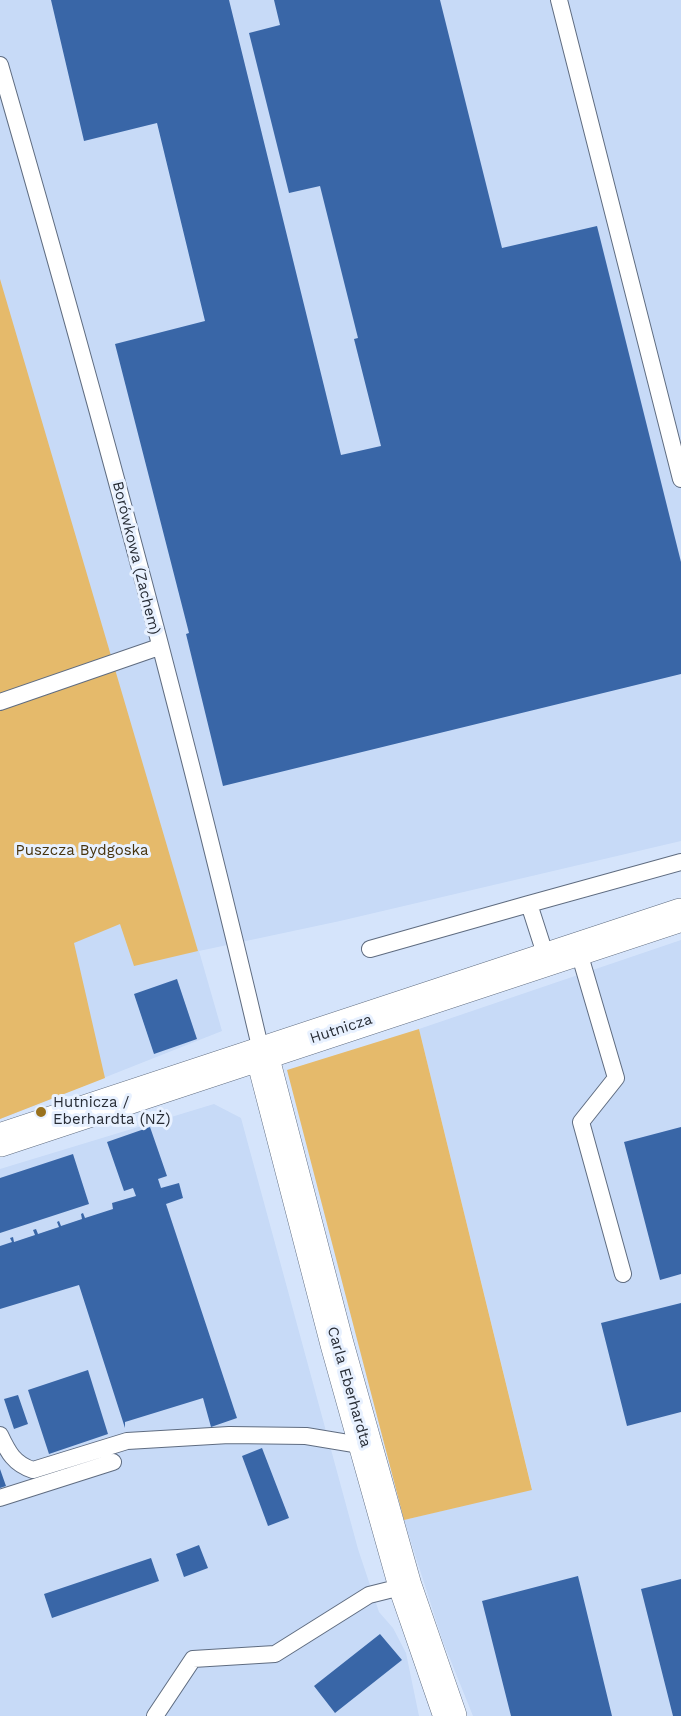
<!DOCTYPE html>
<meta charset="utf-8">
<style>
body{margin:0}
canvas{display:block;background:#d5e4fb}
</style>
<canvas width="681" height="1716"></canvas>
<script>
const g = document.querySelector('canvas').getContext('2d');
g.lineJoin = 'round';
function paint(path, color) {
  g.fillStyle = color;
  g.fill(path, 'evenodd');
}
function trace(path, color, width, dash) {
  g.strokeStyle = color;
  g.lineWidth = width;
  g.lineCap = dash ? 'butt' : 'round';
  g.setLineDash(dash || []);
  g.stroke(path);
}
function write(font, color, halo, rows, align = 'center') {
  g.font = font + ' "Work Sans",sans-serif';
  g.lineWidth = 6;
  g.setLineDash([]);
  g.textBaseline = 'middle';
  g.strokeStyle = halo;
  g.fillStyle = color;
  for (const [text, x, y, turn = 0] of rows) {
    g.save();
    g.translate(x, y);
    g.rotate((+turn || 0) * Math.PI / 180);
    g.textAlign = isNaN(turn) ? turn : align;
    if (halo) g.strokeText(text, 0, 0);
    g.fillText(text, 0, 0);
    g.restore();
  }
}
const built = new Path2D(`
 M 0,0 L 681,0 L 681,841 L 340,921 L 199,951 L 222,1031 L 0,1119 Z
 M 681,940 L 681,1716 L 473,1716 L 442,1639 L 404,1520 L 532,1489 L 419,1029 Z
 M 214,1104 L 241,1118 L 358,1549 L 379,1612 L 393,1628 L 406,1653 L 419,1716 L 0,1716 L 0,1169 Z`);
const green = new Path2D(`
 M 0,279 L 198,951 L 134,966 L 120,924 L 74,943 L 105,1078 L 0,1119 Z
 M 419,1029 L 532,1490 L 404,1520 L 287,1070 Z`);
const building = new Path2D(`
 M 51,0 L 229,0 L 341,455 L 381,446 L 354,339 L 358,338 L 320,186 L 289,193 L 249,33 L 280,25 L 274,0 L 440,0 L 502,248 L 597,226 L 681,562 L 681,674 L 223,786 L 186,634 L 189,633 L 115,344 L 205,321 L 157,123 L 84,141 Z
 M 177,979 L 197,1039 L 154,1054 L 134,994 Z
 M 150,1127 L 167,1176 L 158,1179 L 161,1188 L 179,1183 L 183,1198 L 166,1204 L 237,1418 L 211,1427 L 203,1398 L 125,1422 L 125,1428 L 79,1285 L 0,1309 L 0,1246 L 12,1242 L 10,1238 L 13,1237 L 14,1242 L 35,1235 L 33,1230 L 36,1229 L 38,1234 L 59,1227 L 57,1222 L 59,1221 L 61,1226 L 82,1219 L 81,1214 L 83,1213 L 85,1218 L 113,1209 L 112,1203 L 136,1196 L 133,1188 L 124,1191 L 107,1142 Z
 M 681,1127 L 681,1274 L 660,1280 L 624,1142 Z
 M 73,1154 L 89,1204 L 0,1233 L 0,1178 Z
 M 681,1303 L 681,1412 L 627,1426 L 601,1323 Z
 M 88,1370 L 108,1434 L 49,1454 L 28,1390 Z
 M 18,1395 L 28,1424 L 14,1429 L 4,1399 Z
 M 262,1448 L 289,1518 L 268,1526 L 242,1456 Z
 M 0,1469 L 6,1486 L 0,1488 Z
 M 199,1545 L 208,1568 L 184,1577 L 176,1554 Z
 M 151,1558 L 159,1581 L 52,1618 L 44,1594 Z
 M 578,1576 L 612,1716 L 511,1716 L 482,1601 Z
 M 681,1579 L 681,1716 L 673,1716 L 641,1589 Z
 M 380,1634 L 402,1660 L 335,1713 L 314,1686 Z`);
const service = new Path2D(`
 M 559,0 L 681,479
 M 0,65 C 95,393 184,722 262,1055
 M 0,702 L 159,647
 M 529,904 L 681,862
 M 370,949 L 529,904 L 547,960
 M 578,949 L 616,1078 L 581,1122 L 623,1274
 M 0,1435 C 8,1452 14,1464 33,1470 L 127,1441 L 229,1435 L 306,1436 L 366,1446
 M 0,1498 L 113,1462
 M 155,1716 L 193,1659 L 275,1654 L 369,1595 L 405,1586`);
const tertiary = new Path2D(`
 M 262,1055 L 337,1344 L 405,1586 L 450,1716
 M 0,1140 L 681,915`);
const markers = [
 [41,1112,6,"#99711d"]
];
const streetNames = [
 ["Borówkowa (Zachem)",136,558,76],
 ["Hutnicza",341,1029,-18],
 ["Carla Eberhardta",349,1387,74]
];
const parkNames = [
 ["Puszcza Bydgoska",82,851]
];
const poiNames = [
 ["Hutnicza /",53,1103],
 ["Eberhardta (NŻ)",53,1120]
];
paint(built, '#c7daf7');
paint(green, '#e5ba6b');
paint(building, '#3966a7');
trace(service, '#5f6c80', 18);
trace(tertiary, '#5f6c80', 34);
trace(service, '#fff', 16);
trace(tertiary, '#fff', 33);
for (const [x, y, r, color] of markers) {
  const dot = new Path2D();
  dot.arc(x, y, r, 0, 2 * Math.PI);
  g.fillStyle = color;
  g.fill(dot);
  trace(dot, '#e8f1ff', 2);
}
write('15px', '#262b34', '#e8f1ff', streetNames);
write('15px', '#46330e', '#e8f1ff', parkNames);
write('15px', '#262b34', '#e8f1ff', poiNames, 'left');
</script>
